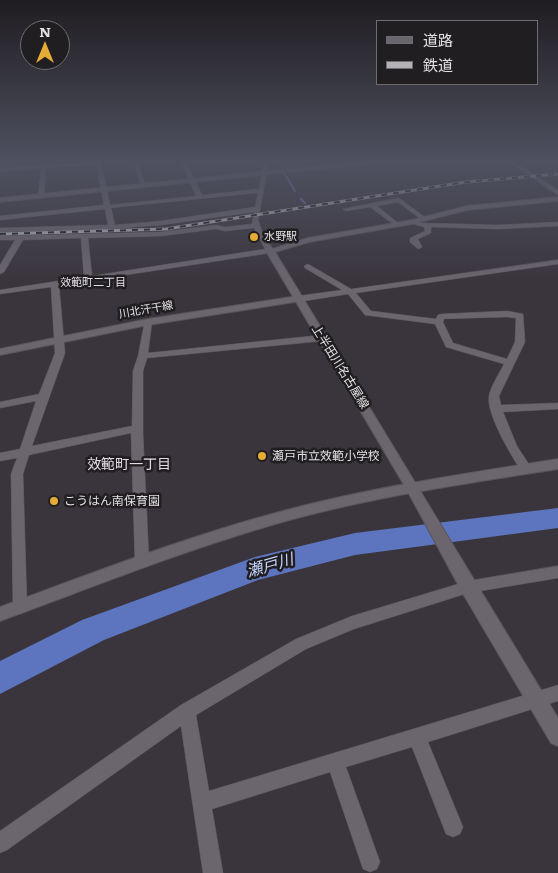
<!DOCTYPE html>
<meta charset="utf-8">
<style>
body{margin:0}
#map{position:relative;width:558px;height:873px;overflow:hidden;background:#3a353c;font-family:Literata,"Noto Sans JP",serif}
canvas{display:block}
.legend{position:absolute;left:376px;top:20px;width:162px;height:65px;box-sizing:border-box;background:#201e21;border:1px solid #6e6c6f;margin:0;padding:6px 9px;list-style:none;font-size:15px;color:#e3e0e4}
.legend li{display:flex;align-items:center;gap:10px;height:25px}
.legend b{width:25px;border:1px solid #6e6c6f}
.north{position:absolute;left:20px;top:20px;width:50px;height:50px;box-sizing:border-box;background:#201e21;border:1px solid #6e6c6f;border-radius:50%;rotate:0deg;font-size:14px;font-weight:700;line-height:20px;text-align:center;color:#e3e0e4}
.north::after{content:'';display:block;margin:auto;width:18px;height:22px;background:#e5ad36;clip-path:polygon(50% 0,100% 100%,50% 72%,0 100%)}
</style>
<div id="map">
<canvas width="558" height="873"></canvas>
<ul class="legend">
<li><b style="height:6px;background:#6b656d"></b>道路</li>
<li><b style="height:6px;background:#b5b2b7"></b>鉄道</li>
</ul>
<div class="north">N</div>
</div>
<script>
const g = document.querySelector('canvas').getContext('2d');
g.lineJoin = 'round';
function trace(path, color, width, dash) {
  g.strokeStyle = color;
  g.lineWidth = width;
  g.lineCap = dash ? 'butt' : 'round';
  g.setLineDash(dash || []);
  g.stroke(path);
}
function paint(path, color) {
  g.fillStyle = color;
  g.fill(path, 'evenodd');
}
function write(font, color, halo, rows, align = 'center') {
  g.font = font + ' Literata,"Noto Sans JP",serif';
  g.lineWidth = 5;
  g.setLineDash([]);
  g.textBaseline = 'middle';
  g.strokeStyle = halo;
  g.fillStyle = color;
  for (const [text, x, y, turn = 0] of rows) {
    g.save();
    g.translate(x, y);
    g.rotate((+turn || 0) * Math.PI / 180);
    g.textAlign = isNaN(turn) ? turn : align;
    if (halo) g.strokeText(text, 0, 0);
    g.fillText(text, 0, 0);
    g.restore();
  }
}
const stream = new Path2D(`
 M 0,162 L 0,164
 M 284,173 L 295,191
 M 301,199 L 305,203`);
const river = new Path2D(`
 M 558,508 L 558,528 L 355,555 L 258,580 L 104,640 L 0,694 L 0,661 L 82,620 L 255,557 L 355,533 Z`);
const minor = new Path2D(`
 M 41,162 L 46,162 L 47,165 L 101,162 L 110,205 L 196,196 L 181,162 L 186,162 L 202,195 L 259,189 L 264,162 L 269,162 L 258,220 L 262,231 L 274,251 L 270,253 L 59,285 L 65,353 L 32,446 L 132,426 L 133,371 L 138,356 L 145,320 L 151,320 L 152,322 L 148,353 L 322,335 L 327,338 L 322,341 L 147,358 L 143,371 L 143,434 L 149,561 L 147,565 L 142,567 L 137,565 L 135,561 L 131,433 L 29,455 L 23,474 L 27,607 L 25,612 L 20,614 L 15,612 L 13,607 L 11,474 L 17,458 L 0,461 L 0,453 L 20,449 L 36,401 L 0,408 L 0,402 L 39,394 L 55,353 L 51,287 L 0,294 L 0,290 L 84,277 L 81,238 L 23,240 L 4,272 L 0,274 L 0,265 L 15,240 L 0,240 L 0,236 L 161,232 L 216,225 L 225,227 L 252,224 L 254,212 L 161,225 L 112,229 L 0,232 L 0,228 L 108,225 L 105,209 L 0,220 L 0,216 L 104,205 L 96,164 L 46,168 L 44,196 L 41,198 L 38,196 L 41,168 L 0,172 L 0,168 L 41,165 ZM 258,193 L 255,207 L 161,221 L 115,225 L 111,208 ZM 254,228 L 265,249 L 92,276 L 88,238 L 161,236 L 216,229 L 225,231 Z
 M 134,162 L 139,162 L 145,186 L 140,185 Z
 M 509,162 L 515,162 L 558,190 L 558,195 Z
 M 399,198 L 426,218 L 426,220 L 422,220 L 398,202 L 377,206 L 398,223 L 398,225 L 396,226 L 370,207 L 346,211 L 343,209 Z
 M 412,220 L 422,223 L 498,225 L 558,222 L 558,226 L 498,229 L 431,227 L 431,233 L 418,239 L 422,247 L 418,249 L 410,242 L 410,238 L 425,231 L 424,227 L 410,223 L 409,222 Z
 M 558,260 L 558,264 L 356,293 L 371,311 L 436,319 L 438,315 L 441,314 L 507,311 L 523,314 L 525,342 L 499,396 L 501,405 L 558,403 L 558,409 L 503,412 L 517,446 L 532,469 L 530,472 L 522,472 C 512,457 486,414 489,396 C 490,388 500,372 504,364 L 446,347 L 435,324 L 365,315 L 348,294 L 298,302 L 294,299 L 298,296 L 342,290 L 305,268 L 304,266 L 308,264 L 351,289 ZM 507,317 L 516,318 L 515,342 L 507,359 L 453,343 L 443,322 L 444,319 Z
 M 558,566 L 558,578 L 468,593 L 354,629 L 306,649 L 196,715 L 209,791 L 558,685 L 558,701 L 428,742 L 463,827 L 460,834 L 453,837 L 446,834 L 412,747 L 346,767 L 380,862 L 377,869 L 370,872 L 363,869 L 330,772 L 212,809 L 223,873 L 203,873 L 181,726 L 7,850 L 0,853 L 0,831 L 181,705 L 296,639 L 352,616 L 468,581 Z`);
const tertiary = new Path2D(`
 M 356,162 L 372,162 L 369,164 L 0,202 L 0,198 Z
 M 298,296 L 303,299 L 301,301 L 148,325 L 0,355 L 0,349 L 148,319 Z
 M 558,459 L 558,469 C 462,484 365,498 272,525 C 179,552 90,588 0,621 L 0,607 C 90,574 180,539 272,514 C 366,488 462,474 558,459 Z`);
const secondary = new Path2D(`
 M 558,197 L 558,201 L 467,210 L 412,224 L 309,242 L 275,252 L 558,718 L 558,746 L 551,743 L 462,592 L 407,490 L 266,251 L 308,238 L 412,220 L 467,206 Z`);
const rail = new Path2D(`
 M 0,234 L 166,229 L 466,182 L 558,174`);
const markers = [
 [254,237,5,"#e5ad36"],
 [262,456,5,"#e5ad36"],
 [54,501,5,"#e5ad36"]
];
const farPoinames = [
 ["水野駅",264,237]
];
const farNeighbourhoodnames = [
 ["效範町二丁目",93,283]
];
const farStreetnames = [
 ["川北汗干線",146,310,-10]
];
const streetNames = [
 ["上半田川名古屋線",340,367,58]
];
const poiNames = [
 ["瀬戸市立效範小学校",272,456],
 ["こうはん南保育園",64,501]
];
const neighbourhoodNames = [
 ["效範町一丁目",129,465]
];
const nearWaternames = [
 ["瀬戸川",270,566,-16]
];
trace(stream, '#5d75be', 2);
paint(river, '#5d75be');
trace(minor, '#585459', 1);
trace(tertiary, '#585459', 2);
trace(secondary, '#585459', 2);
paint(minor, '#6b656d');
paint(tertiary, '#6b656d');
paint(secondary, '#6b656d');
trace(rail, '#b5b2b7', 3);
trace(rail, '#201e21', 2, [6]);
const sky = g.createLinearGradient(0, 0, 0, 284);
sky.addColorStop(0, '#201d21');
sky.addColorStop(0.57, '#4f5161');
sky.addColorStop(1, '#4f516100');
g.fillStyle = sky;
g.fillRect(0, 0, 558, 284);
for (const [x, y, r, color] of markers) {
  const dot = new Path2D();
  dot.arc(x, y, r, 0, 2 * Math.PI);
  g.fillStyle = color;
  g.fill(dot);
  trace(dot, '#201e21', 2);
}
write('11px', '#e3e0e4', '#201e21', farPoinames, 'left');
write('11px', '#e2dce4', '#201e21', farNeighbourhoodnames);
write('11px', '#e3e0e4', '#201e21', farStreetnames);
write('12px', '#e3e0e4', '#201e21', streetNames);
write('12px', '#e3e0e4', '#201e21', poiNames, 'left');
write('14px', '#e2dce4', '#201e21', neighbourhoodNames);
write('italic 16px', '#c7d6fe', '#201e21', nearWaternames);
</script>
